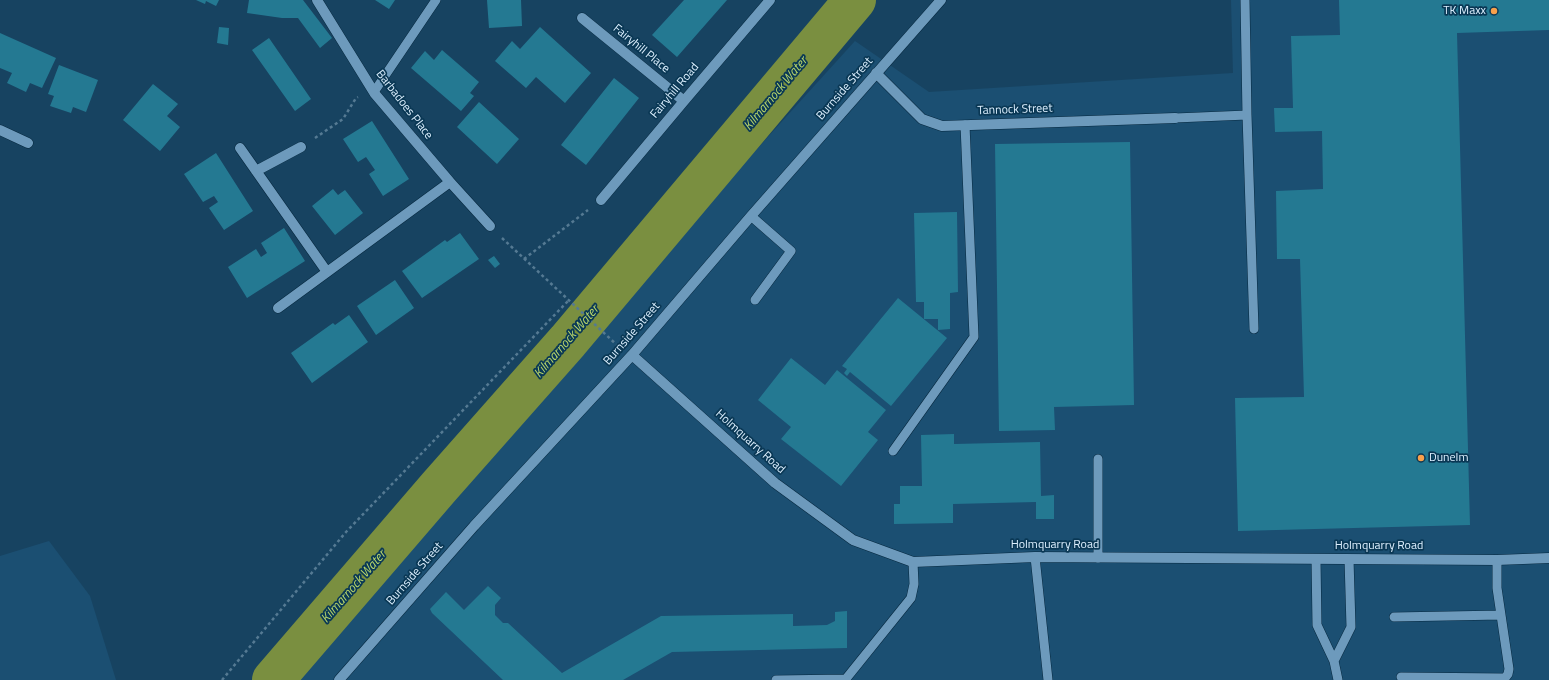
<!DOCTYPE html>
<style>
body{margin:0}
canvas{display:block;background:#174361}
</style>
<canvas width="1549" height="680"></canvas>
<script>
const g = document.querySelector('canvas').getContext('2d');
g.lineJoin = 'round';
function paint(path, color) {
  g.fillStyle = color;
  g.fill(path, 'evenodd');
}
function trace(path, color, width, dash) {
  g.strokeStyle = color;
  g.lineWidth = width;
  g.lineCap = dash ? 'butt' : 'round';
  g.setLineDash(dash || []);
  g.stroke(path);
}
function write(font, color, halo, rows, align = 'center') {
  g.font = font + ' "Titillium Web",sans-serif';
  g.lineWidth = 3.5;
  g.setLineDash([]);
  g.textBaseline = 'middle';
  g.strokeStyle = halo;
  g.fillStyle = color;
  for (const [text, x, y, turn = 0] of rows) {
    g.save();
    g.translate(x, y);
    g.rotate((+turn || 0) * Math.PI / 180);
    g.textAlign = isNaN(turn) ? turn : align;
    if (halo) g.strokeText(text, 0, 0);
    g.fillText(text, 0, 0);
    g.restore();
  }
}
const built = new Path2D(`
 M 1231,0 L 1549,0 L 1549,680 L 275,680 L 855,41 L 929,92 L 1233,73 Z
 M 49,541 L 90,596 L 116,680 L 0,680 L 0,556 Z`);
const river = new Path2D(`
 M 273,680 L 439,487 L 568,341 L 855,0`);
const building = new Path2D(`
 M 196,0 L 219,0 L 216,6 L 206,1 L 205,4 Z
 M 249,0 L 303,0 L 332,38 L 320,48 L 298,18 L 282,18 L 247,13 Z
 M 375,0 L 395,0 L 389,9 Z
 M 487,0 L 521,0 L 522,26 L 489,28 Z
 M 684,0 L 727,0 L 677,57 L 652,35 Z
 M 1339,0 L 1549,0 L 1549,30 L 1457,33 L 1470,525 L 1238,531 L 1235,398 L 1304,397 L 1300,259 L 1277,259 L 1276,191 L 1323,189 L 1322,131 L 1275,132 L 1274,108 L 1293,108 L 1291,36 L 1340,35 Z
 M 219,27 L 229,28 L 228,45 L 217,43 Z
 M 540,27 L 591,73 L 565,103 L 536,77 L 526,88 L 495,61 L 512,41 L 520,49 Z
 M 0,33 L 56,58 L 42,88 L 30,83 L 26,92 L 7,83 L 12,73 L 0,68 Z
 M 269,38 L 311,99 L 295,111 L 252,50 Z
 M 442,50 L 479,82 L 470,93 L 474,96 L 461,111 L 411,68 L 425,51 L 434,60 Z
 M 59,65 L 98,80 L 86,112 L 73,107 L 71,113 L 50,106 L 54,96 L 48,94 Z
 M 614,78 L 639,98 L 586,165 L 561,145 Z
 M 153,84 L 178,104 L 167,116 L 180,127 L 160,151 L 123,120 Z
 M 479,102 L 519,139 L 497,164 L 457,127 Z
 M 372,121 L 409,179 L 383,196 L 369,174 L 375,170 L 366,157 L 358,162 L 343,139 Z
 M 1130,142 L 1134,405 L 1054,407 L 1055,430 L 999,431 L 995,144 Z
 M 216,153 L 253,211 L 224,230 L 209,208 L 218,202 L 214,196 L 203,202 L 184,174 Z
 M 333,189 L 338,195 L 345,190 L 363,213 L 335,235 L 312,206 Z
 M 957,212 L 958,292 L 950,293 L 950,329 L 938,330 L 938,319 L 924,319 L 924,302 L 916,302 L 914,213 Z
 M 284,228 L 305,261 L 247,298 L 228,267 L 256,249 L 261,257 L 267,253 L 261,243 Z
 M 460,233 L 479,259 L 422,298 L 402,271 L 445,240 L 447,242 Z
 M 494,256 L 500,264 L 495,268 L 488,260 Z
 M 395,280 L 414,308 L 376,335 L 357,306 Z
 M 898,298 L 947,338 L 891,406 L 850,372 L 847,376 L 844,373 L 847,369 L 842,366 Z
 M 349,315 L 368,342 L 312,383 L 291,353 L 333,323 L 335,325 Z
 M 791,358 L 825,385 L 837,370 L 886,410 L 868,432 L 878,440 L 841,486 L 781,439 L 791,427 L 758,400 Z
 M 954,434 L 954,444 L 1040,442 L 1041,496 L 1054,495 L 1054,519 L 1036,519 L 1036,502 L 953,504 L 953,523 L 894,524 L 894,504 L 900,504 L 900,486 L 922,486 L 921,435 Z
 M 488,586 L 501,598 L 495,605 L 495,615 L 503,623 L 508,623 L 562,673 L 661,616 L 793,614 L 793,626 L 827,625 L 835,621 L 835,612 L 847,611 L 847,648 L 672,652 L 623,680 L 503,680 L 432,613 L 430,609 L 446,592 L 464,610 Z`);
const path = new Path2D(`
 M 315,138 L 343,119 L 356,98 L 358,97
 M 502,238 L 618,346
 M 524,259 L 588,210
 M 222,680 L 346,532 L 568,301`);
const service = new Path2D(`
 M 1245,0 L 1247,115
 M 374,92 L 436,0
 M 1175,118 L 1247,115 L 1254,329
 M 751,216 L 791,251 L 755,300
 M 893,451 L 974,337 L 965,125
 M 1098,459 L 1098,558
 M 1035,557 L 1048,680
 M 1316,559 L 1317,625 L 1334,661 L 1338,680
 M 1394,617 L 1501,615
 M 1334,661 L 1351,627 L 1349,559
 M 1401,677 L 1505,678 L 1508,674 L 1509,669 L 1497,588 L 1497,560
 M 776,680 L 845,679
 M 845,680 L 911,598 L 914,584 L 913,562`);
const minor = new Path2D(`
 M 317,0 L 375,94 L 450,182 L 490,226
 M 582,18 L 684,101
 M 876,73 L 922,119 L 942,126 L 1175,118
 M 0,130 L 28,143
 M 240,148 L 327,272
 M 256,171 L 301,147
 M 601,200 L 684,101 L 770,0
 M 278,308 L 450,182
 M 632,355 L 775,483 L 853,540 L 913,562 L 1035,557 L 1497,560 L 1549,558
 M 339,680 L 474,526 L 632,355 L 751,216 L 941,0`);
const markers = [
 [1494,11,4,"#f8a04b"],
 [1421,458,4,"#f8a04b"]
];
const poiNames = [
 ["TK Maxx",1486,11],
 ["Dunelm",1429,458,"left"]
];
const streetNames = [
 ["Fairyhill Place",641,49,39],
 ["Burnside Street",845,89,-49],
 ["Fairyhill Road",675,91,-50],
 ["Barbadoes Place",404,105,52],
 ["Tannock Street",1015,110,-2],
 ["Burnside Street",632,334,-49],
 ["Holmquarry Road",750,442,42],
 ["Holmquarry Road",1055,545],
 ["Holmquarry Road",1379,546],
 ["Burnside Street",415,574,-49]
];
const waterNames = [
 ["Kilmarnock Water",776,94,-50],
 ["Kilmarnock Water",567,342,-49],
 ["Kilmarnock Water",354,587,-49]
];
paint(built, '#1b4f72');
trace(river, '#7a8f40', 42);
paint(building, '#247992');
trace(service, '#06283f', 10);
trace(minor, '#06283f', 11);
trace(path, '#557a93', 2.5, [3, 3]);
trace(service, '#6d9abc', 9);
trace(minor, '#6d9abc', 10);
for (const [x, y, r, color] of markers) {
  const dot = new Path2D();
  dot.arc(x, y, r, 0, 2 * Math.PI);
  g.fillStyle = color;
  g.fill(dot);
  trace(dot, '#0a3855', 1.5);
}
write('12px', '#ddf0ff', '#0a3855', poiNames, 'right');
write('12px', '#ddf0ff', '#0a3855', streetNames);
write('italic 13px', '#b9d66a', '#0a3855', waterNames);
</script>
